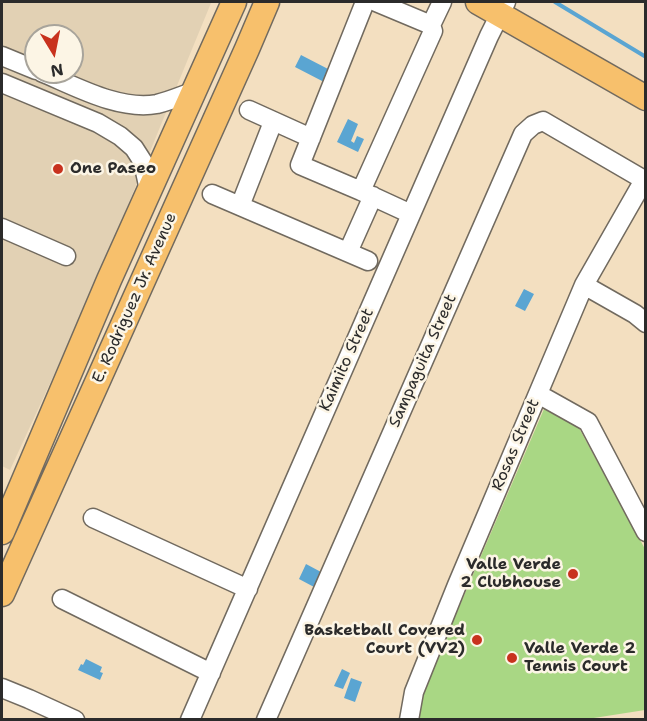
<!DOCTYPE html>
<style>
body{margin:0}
#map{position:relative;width:647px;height:721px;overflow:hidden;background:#f3dfc0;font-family:"Shantell Sans",sans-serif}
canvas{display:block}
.frame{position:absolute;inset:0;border:3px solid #2b2b2b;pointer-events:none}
.north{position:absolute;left:24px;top:24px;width:60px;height:60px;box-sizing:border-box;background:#fcf5e5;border:2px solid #a8a49b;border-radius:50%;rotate:170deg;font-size:16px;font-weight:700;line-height:24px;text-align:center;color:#2b2b2b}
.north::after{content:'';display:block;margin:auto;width:21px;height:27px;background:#c8321e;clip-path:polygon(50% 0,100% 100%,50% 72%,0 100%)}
</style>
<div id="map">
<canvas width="647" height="721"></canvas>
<div class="frame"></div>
<div class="north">N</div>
</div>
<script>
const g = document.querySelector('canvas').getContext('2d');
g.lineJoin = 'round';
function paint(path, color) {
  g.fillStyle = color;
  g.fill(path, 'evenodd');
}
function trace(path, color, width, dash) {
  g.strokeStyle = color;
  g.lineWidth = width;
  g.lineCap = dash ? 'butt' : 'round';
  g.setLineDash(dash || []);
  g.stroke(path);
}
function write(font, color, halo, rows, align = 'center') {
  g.font = font + ' "Shantell Sans",sans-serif';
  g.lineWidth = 5;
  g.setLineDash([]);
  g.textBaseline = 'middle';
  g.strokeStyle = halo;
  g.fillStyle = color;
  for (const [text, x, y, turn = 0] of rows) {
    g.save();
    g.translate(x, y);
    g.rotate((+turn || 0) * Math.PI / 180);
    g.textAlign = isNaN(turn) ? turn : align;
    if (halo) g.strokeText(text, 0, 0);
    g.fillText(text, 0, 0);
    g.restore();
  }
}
const built = new Path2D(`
 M 2,2 L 208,2 L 211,3 L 93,290 L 10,470 L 2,466 ZM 36,36 L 72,36 L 72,72 L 36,72 Z`);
const green = new Path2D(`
 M 544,409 L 579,428 L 645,549 L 645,710 L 581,720 L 417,720 L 421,696 Z`);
const water = new Path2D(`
 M 301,55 L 330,70 L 324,82 L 295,67 Z
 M 348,119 L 358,124 L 351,141 L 354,143 L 357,136 L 364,139 L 358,152 L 337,142 Z
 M 524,289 L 534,294 L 525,311 L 515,306 Z
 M 306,564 L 321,572 L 314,587 L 299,579 Z
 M 86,659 L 102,667 L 100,672 L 103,673 L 100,680 L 78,670 L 81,664 L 83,665 Z
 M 342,669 L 350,673 L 343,689 L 334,686 Z
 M 351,678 L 362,682 L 355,702 L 344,698 Z`);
const stream = new Path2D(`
 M 555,2 L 646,57`);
const minor = new Path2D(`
 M 365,2 L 300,165 L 361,191 L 411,214
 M 431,25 L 442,2
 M 2,56 L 36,70
 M 41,72 C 75,86 119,111 157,104 C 169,101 181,96 192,92
 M 2,83 L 98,123 L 120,136 L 134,148 L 143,162 L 149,190
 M 249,110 L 311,138
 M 273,122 L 240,206 L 368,261
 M 361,191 L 433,31 L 431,25 L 376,2
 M 212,194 L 240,206
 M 2,228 L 66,256
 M 348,252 L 373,196
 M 584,285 L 635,314 L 646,323
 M 538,394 L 588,422 L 646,532
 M 93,518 L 248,589
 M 62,599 L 211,673
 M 2,688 L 29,699 L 75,720
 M 190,720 L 489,36 L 506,2
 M 266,720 L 523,134 L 533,125 L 543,121 L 646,181
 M 409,720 L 414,692 L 457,585 L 584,285 L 644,180`);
const major = new Path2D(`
 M 478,2 L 646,98
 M 2,532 L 109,280 L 234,2
 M 2,594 L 247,49 L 267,2`);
const markers = [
 [58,169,6,"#c8321e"],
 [573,574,6,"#c8321e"],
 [477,640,6,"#c8321e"],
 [512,658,6,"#c8321e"]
];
const poiNames = [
 ["One Paseo",70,169],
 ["Valle Verde",561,565,"right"],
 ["2 Clubhouse",561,583,"right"],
 ["Basketball Covered",465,631,"right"],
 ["Court (VV2)",465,649,"right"],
 ["Valle Verde 2",524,649],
 ["Tennis Court",524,667]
];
const streetNames = [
 ["E. Rodriguez Jr. Avenue",135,298,-66],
 ["Kaimito Street",347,360,-66],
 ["Sampaguita Street",423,361,-66],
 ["Rosas Street",516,445,-67]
];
paint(built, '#e2d1b4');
paint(green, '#a9d784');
paint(water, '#5aa5d2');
trace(stream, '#5aa5d2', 4);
trace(minor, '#716a5f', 21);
trace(major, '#716a5f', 27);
trace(minor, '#fff', 18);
trace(major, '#f7c06c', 24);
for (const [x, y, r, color] of markers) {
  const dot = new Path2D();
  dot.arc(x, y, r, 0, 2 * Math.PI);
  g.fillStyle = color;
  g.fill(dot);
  trace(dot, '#fcf5e5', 2);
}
write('bold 16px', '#2b2b2b', '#fcf5e5', poiNames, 'left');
write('16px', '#2b2b2b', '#fcf5e5', streetNames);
</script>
